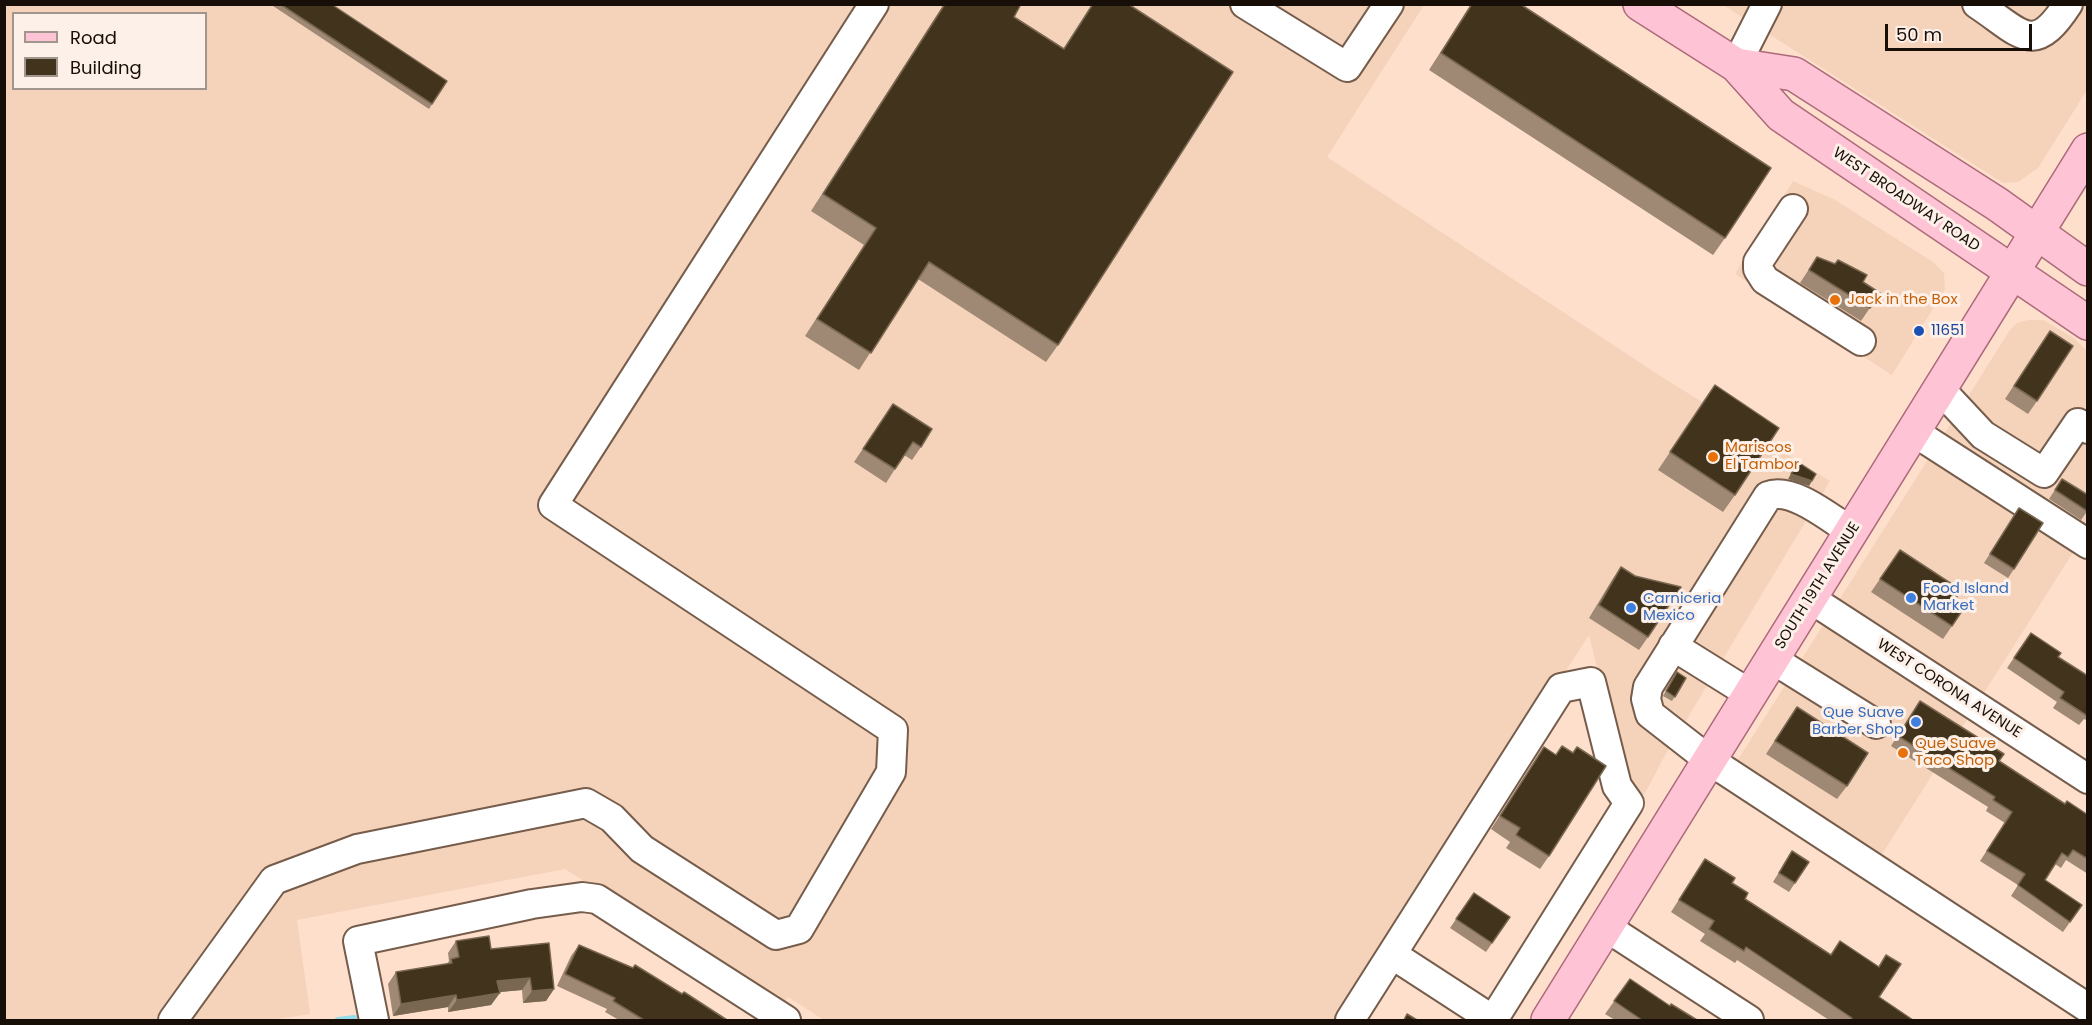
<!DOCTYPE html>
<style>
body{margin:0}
#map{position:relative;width:2092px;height:1025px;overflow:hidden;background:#fddfcc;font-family:Poppins,sans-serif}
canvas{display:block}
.frame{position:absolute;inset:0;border:6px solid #170e08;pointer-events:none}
.legend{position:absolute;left:12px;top:12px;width:195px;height:78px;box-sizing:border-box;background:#fcf0e8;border:2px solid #a0968e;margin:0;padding:8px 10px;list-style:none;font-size:18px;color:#170e08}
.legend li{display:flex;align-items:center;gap:12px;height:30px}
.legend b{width:30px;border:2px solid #a0968e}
.scale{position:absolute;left:1885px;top:24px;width:147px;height:27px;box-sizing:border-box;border:3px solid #170e08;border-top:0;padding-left:8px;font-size:18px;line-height:21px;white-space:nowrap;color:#170e08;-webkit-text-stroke:4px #fcf0e8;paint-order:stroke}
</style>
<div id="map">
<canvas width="2092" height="1025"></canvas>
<div class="frame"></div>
<ul class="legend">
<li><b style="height:8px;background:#fec3d5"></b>Road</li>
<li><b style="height:16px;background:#41331c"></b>Building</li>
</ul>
<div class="scale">50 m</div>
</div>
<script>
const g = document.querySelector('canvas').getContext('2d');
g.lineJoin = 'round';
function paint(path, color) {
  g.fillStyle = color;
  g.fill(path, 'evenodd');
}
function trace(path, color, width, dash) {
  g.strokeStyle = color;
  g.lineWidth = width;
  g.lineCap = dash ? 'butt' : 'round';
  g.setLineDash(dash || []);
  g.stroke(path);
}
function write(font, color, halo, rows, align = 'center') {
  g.font = font + ' Poppins,sans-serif';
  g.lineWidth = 6;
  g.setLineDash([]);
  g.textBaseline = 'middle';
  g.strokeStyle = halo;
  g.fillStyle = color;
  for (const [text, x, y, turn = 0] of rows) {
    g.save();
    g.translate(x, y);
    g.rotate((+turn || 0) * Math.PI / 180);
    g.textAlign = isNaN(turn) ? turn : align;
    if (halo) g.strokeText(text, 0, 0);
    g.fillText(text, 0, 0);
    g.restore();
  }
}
const built = new Path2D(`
 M 5,5 L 1424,5 L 1327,157 L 1665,379 L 1830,481 L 1664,757 L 1644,795 L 1623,773 L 1589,635 L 1340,1020 L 824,1020 L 788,997 L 781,1006 L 565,869 L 297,920 L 310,1014 L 270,1020 L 5,1020 ZM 14,14 L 206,14 L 206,88 L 14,88 Z
 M 1723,5 L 2087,5 L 2087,90 L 2038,168 L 2018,182 L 2003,183 Z
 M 1793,181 L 1835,200 L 1933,262 L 1944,273 L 1945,289 L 1892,375 L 1735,274 Z
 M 2028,320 L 2043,320 L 2074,338 L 2087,351 L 2087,536 L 2084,535 L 1877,862 L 1734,766 L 2010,330 L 2017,323 Z`);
const stream = new Path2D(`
 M 338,1020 L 354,1018`);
const minor = new Path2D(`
 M 1245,4 L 1347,67 L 1389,4
 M 1977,4 C 2021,33 2033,58 2068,4
 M 1736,65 L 1767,4
 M 1793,209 L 1758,262 L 1758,269 L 1765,280 L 1861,341
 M 1940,389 L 1983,435 L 2044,473 L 2078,423 L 2088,429
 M 1914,432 L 2088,544
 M 1852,532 C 1831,519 1792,486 1768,496 L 1648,687 L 1646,699 L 1650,714 L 1709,760 L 2088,1008
 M 1811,599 L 2088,779
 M 1673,646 L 1750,694
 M 1772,659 L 1876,724
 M 1606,927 L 1749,1020
 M 1393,955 L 1493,1020
 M 173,1020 L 274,880 L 357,849 L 586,803 L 612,818 L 642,849 L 776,935 L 799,929 L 891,772 L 893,730 L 553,505 L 874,4
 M 374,1020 L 358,941 L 532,904 L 582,897 L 597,899 L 786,1020
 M 1350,1020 L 1561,688 L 1591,682 L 1617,786 L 1629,803 L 1493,1020`);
const major = new Path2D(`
 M 1640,4 L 1736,65 L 1781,115 L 2088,323
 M 1736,65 L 1794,74 L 1997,204 L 2088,269
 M 1548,1020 L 2088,150`);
const wall = new Path2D(`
 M 270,4 L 331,4 L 447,81 L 429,109 Z
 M 944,4 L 1021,4 L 1014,17 L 1064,49 L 1092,4 L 1128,4 L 1058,345 L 1046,362 L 918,279 L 859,370 L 805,336 L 864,245 L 811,211 Z
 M 1471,4 L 1520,4 L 1725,238 L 1713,255 L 1429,70 Z
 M 1817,257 L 1863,282 L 1880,293 L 1861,321 L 1800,283 Z
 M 2041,344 L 2037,401 L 2028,414 L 2005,399 Z
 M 1715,385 L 1735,495 L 1723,512 L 1658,470 Z
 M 893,404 L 921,447 L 912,460 L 904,455 L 886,483 L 854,462 Z
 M 2062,479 L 2088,510 L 2081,520 L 2049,499 Z
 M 2019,508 L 2014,569 L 2008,578 L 1984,563 Z
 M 1900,550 L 1954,601 L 1952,626 L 1943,639 L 1871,592 Z
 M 1621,567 L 1648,637 L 1639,650 L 1589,618 L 1612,580 Z
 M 2031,633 L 2058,657 L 2088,676 L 2088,721 L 2084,719 L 2079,725 L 2053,708 L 2057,702 L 2007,668 Z
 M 1677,672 L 1686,678 L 1672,701 L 1663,696 Z
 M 1920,701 L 1999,761 L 2065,804 L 2088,815 L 2088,874 L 2066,860 L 2061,868 L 2055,864 L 2045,880 L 2082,905 L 2063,932 L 2011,896 L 2018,885 L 1980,861 L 2005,823 L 1986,811 L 1988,807 L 1891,746 Z
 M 1797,707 L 1847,786 L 1837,799 L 1766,754 Z
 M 1544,748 L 1549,856 L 1540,869 L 1506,848 L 1510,842 L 1491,829 Z
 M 1792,851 L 1795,883 L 1789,892 L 1773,882 Z
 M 1705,859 L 1732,883 L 1745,899 L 1830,954 L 1878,967 L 1886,955 L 1879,997 L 1913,1020 L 1829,1020 L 1737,960 L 1735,963 L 1700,941 L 1705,934 L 1671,912 Z
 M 1474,893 L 1510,917 L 1486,952 L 1450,928 Z
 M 456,941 L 491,949 L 554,989 L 546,1001 L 523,1003 L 522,990 L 500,992 L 491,1005 L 448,1012 L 448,1007 L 393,1016 L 388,984 L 396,972 L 447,964 L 449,961 L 448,953 Z
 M 579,945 L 682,994 L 727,1020 L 619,1020 L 605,1012 L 607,1009 L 557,986 L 571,956 Z
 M 1630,979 L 1670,1006 L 1697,1020 L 1615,1020 L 1605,1014 Z`);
const shadedWall = new Path2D(`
 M 1791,474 L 1812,481 L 1809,486 L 1788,479 Z
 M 530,978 L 522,990 L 489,993 L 497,981 Z
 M 554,989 L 546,1001 L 523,1003 L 532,991 Z
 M 500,993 L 491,1005 L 448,1012 L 457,1000 Z
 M 456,995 L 448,1007 L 393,1016 L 401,1004 Z`);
const building = new Path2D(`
 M 280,4 L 331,4 L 447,81 L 432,104 Z
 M 945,4 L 1021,4 L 1014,17 L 1064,49 L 1093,4 L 1128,4 L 1233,72 L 1058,345 L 929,262 L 871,353 L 817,319 L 876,228 L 823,194 Z
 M 1472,4 L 1520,4 L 1771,168 L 1725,238 L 1441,53 Z
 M 1817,257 L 1835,264 L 1838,260 L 1867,275 L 1863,282 L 1880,293 L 1870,308 L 1809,270 Z
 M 2050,331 L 2073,346 L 2037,401 L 2014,386 Z
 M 1715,385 L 1779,428 L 1735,495 L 1670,452 Z
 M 893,404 L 932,429 L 921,447 L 913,442 L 895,469 L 863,449 Z
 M 1798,462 L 1816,474 L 1812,481 L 1791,474 Z
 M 2062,479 L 2088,495 L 2087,511 L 2055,490 Z
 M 2019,508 L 2043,523 L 2014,569 L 1990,554 Z
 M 1900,550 L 1961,590 L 1954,601 L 1964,608 L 1952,626 L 1880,579 Z
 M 1621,567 L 1635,576 L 1681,587 L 1648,637 L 1599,605 Z
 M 2031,633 L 2061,653 L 2058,657 L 2088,676 L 2088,713 L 2086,715 L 2060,698 L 2064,692 L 2014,658 Z
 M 1677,672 L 1686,678 L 1675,697 L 1666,691 Z
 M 1920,701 L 2004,754 L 1999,761 L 2065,804 L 2067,801 L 2088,815 L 2088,859 L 2073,850 L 2068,857 L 2062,853 L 2045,880 L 2082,905 L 2070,922 L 2018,885 L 2025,874 L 1987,851 L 2012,812 L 1993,800 L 1995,797 L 1898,736 Z
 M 1797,707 L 1868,753 L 1847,786 L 1775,741 Z
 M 1562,746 L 1573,753 L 1577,747 L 1606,766 L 1549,856 L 1516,835 L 1520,828 L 1500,816 L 1544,747 L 1556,755 Z
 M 1792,851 L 1809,862 L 1795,883 L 1779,873 Z
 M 1705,859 L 1735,878 L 1732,883 L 1748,893 L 1745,899 L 1831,955 L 1840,941 L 1879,967 L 1886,955 L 1901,964 L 1879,997 L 1913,1020 L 1851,1020 L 1852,1018 L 1746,947 L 1744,951 L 1709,929 L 1714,921 L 1679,900 Z
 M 1474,893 L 1510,917 L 1492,943 L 1456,919 Z
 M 489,936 L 491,949 L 549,943 L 554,989 L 532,991 L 530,978 L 497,981 L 500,993 L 457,1000 L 456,995 L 401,1004 L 396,972 L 452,963 L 451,959 L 459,957 L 456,941 Z
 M 579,945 L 633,968 L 635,965 L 682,994 L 684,992 L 727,1020 L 644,1020 L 613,1001 L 615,998 L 565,974 Z
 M 1630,979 L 1670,1006 L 1671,1004 L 1697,1020 L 1642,1020 L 1614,1001 Z
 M 1407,1014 L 1417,1020 L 1404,1020 Z`);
const markers = [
 [1835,300,6,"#e8710a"],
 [1919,331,6,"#1a4fb4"],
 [1713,457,6,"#e8710a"],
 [1911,598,6,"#3f7fe0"],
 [1631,608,6,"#3f7fe0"],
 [1916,722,6,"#3f7fe0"],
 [1903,753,6,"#e8710a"]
];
const streetNames = [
 ["WEST BROADWAY ROAD",1906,200,34],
 ["SOUTH 19TH AVENUE",1818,586,-58],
 ["WEST CORONA AVENUE",1949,689,33]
];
const foodNames = [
 ["Jack in the Box",1847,300],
 ["Mariscos",1725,448],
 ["El Tambor",1725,465],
 ["Que Suave",1915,744],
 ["Taco Shop",1915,761]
];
const transitNames = [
 ["11651",1931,331]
];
const shopNames = [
 ["Food Island",1923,589],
 ["Market",1923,606],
 ["Carniceria",1643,599],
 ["Mexico",1643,616],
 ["Que Suave",1904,713,"right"],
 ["Barber Shop",1904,730,"right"]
];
paint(built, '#f5d2ba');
trace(stream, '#94dce9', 6);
trace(minor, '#755c4b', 32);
trace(major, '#ac6a7b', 36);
trace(minor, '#fff', 28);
trace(major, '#fec3d5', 33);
paint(wall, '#9f8974');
paint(shadedWall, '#796751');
paint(building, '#41331c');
trace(building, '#796751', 1.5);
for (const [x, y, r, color] of markers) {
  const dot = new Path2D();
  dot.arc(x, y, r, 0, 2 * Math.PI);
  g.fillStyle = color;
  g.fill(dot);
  trace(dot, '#fcf0e8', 2);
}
write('15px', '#170e08', '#fcf0e8', streetNames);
write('15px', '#c56008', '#fcf0e8', foodNames, 'left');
write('15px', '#164399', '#fcf0e8', transitNames, 'left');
write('15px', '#366cbe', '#fcf0e8', shopNames, 'left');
</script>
